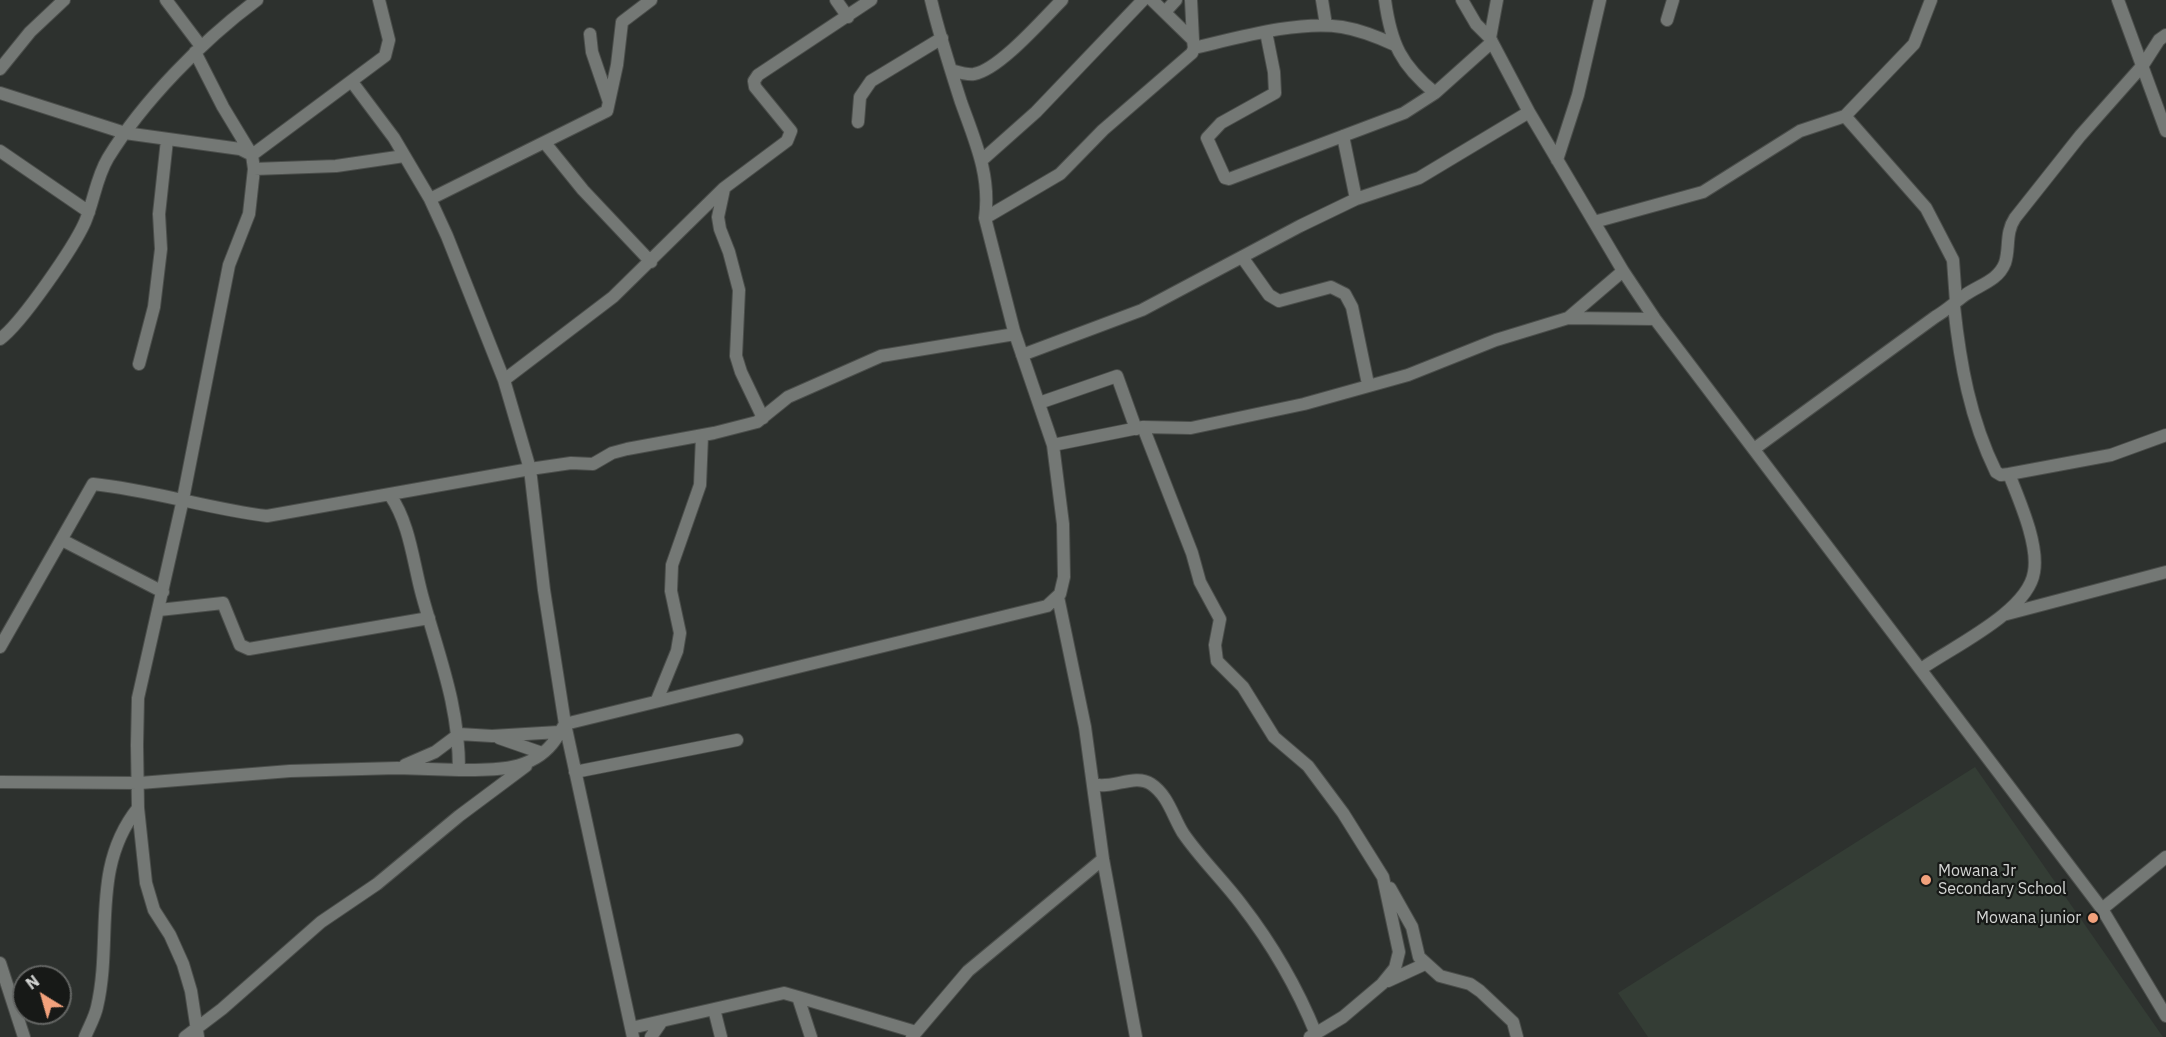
<!DOCTYPE html>
<style>
body{margin:0}
#map{position:relative;width:2166px;height:1037px;overflow:hidden;background:#2d312e;font-family:"IBM Plex Sans",sans-serif}
canvas{display:block}
.north{position:absolute;left:12px;top:965px;width:60px;height:60px;box-sizing:border-box;background:#171917;border:2px solid #636563;border-radius:50%;rotate:323deg;font-size:16px;font-weight:700;line-height:24px;text-align:center;color:#d4d6d4}
.north::after{content:'';display:block;margin:auto;width:21px;height:27px;background:#f1a17c;clip-path:polygon(50% 0,100% 100%,50% 72%,0 100%)}
</style>
<div id="map">
<canvas width="2166" height="1037"></canvas>
<div class="north">N</div>
</div>
<script>
const g = document.querySelector('canvas').getContext('2d');
g.lineJoin = 'round';
function paint(path, color) {
  g.fillStyle = color;
  g.fill(path, 'evenodd');
}
function trace(path, color, width, dash) {
  g.strokeStyle = color;
  g.lineWidth = width;
  g.lineCap = dash ? 'butt' : 'round';
  g.setLineDash(dash || []);
  g.stroke(path);
}
function write(font, color, halo, rows, align = 'center') {
  g.font = font + ' "IBM Plex Sans",sans-serif';
  g.lineWidth = 4.5;
  g.setLineDash([]);
  g.textBaseline = 'middle';
  g.strokeStyle = halo;
  g.fillStyle = color;
  for (const [text, x, y, turn = 0] of rows) {
    g.save();
    g.translate(x, y);
    g.rotate((+turn || 0) * Math.PI / 180);
    g.textAlign = isNaN(turn) ? turn : align;
    if (halo) g.strokeText(text, 0, 0);
    g.fillText(text, 0, 0);
    g.restore();
  }
}
const built = new Path2D(`
 M 1975,767 L 2163,1037 L 1648,1037 L 1618,993 Z`);
const minor = new Path2D(`
 M 166,0 L 200,45
 M 836,0 L 848,17
 M 1191,0 L 1193,40
 M 1322,0 L 1326,25
 M 1385,0 C 1391,44 1401,65 1435,93
 M 1462,0 L 1476,24 L 1490,38
 M 1497,0 L 1490,38 L 1492,42 L 1529,112 L 1623,271 L 1655,319 L 2102,909 L 2166,1016
 M 2118,0 L 2166,131
 M 1165,12 L 1176,0
 M 1667,20 L 1673,0
 M 1266,32 L 1274,72 L 1275,93 L 1221,123 L 1207,138 L 1225,178 L 1229,179 L 1404,113 L 1435,93 L 1492,42
 M 590,34 L 592,52 L 609,102
 M 1194,48 C 1237,38 1299,20 1342,27 C 1360,30 1378,37 1395,45
 M 195,52 L 223,107 L 252,155 L 254,169 L 249,214 L 229,265 L 183,499 L 138,698 L 137,745 L 138,808 L 146,883 L 154,910 L 170,935 L 183,964 L 191,991 L 198,1037
 M 0,69 L 30,32 L 64,0
 M 951,70 C 958,72 966,75 974,74 C 999,70 1043,19 1062,0
 M 352,82 L 394,138 L 430,199 L 447,236 L 504,380 L 530,469 L 544,590 L 565,724 C 561,730 557,738 552,744 C 529,772 492,770 459,770
 M 0,93 L 125,133 L 240,149 L 252,155
 M 1845,116 L 1926,208 L 1953,260 L 1956,302
 M 858,122 L 860,97 L 871,81 L 942,38
 M 1343,136 L 1356,199
 M 545,143 L 583,190 L 651,262
 M 0,151 L 89,212
 M 252,155 L 385,56 L 389,40 L 379,0
 M 982,160 L 1036,112 L 1143,0
 M 1557,160 L 1578,95 L 1600,0
 M 254,169 L 336,166 L 404,156
 M 724,189 L 718,217 L 720,229 L 729,252 L 739,290 L 736,356 L 741,372 L 763,418
 M 430,199 L 607,111 L 617,65 L 622,22 L 651,0
 M 985,218 L 1060,174 L 1103,130 L 1192,53 L 1194,48 L 1193,40 L 1152,0
 M 1594,222 L 1703,192 L 1800,131 L 1845,116 L 1914,44 L 1931,0
 M 1242,257 L 1269,295 L 1279,301 L 1331,287 L 1345,294 L 1352,307 L 1368,384
 M 1954,306 C 1960,363 1970,419 1996,472 L 2001,475 L 2009,474
 M 1568,318 L 1623,271
 M 0,339 C 21,324 74,247 85,222 C 94,201 96,178 108,158 C 143,101 203,40 257,0
 M 1022,355 L 1142,310 L 1300,226 L 1356,199 L 1419,178 L 1529,112
 M 139,364 L 154,307 L 161,249 L 159,214 L 167,140
 M 504,380 L 613,297 L 724,188 L 787,141 L 791,131 L 755,87 L 754,81 L 758,75 L 871,0
 M 1039,403 L 1117,376 L 1136,429
 M 1143,427 L 1192,553 L 1200,582 L 1220,619 L 1215,645 L 1217,661 L 1243,687 L 1274,737 L 1308,766 L 1343,813 L 1383,877 L 1399,952 L 1395,968 L 1382,984 L 1343,1017 L 1310,1037
 M 1053,445 L 1143,427 L 1191,428 L 1304,404 L 1408,375 L 1496,340 L 1568,318 L 1655,319
 M 1754,449 L 1935,317 C 1947,310 1954,303 1965,295 C 1979,285 1998,281 2005,263 C 2010,248 2005,233 2015,218 L 2080,136 L 2143,65 L 2159,40 L 2166,35
 M 62,540 L 163,592
 M 1058,597 L 1085,727 L 1103,859 L 1136,1037
 M 159,610 L 223,603 L 240,645 L 249,649 L 429,618
 M 2003,615 L 2166,572
 M 0,647 L 93,484 C 152,490 209,509 267,516 L 530,469 L 571,463 L 593,464 L 612,453 L 627,449 L 714,433 L 757,422 L 788,397 L 881,356 L 1015,334
 M 1921,669 C 1952,647 2028,612 2034,572 C 2039,544 2019,500 2009,474 L 2111,455 L 2166,435
 M 657,700 L 677,651 L 680,633 L 671,591 L 672,565 L 700,485 L 702,436
 M 499,738 L 542,753
 M 405,765 L 435,752 L 459,734 L 492,736 L 559,732
 M 575,772 L 737,740
 M 0,782 L 140,783 L 290,771 L 397,768 L 459,770 C 459,704 439,657 422,595 C 413,562 410,524 390,495
 M 1093,784 C 1111,790 1135,773 1151,784 C 1168,795 1173,817 1183,833 C 1200,858 1223,880 1241,904 C 1272,944 1297,987 1316,1034
 M 1390,888 L 1412,927 L 1419,957 L 1440,976 L 1470,984 L 1480,991 L 1513,1022 L 1517,1037
 M 2102,909 L 2166,857
 M 0,963 L 24,1037
 M 1388,981 L 1425,964
 M 798,997 L 916,1032
 M 714,1009 L 721,1037
 M 631,1028 L 784,993 L 798,997 L 811,1037
 M 85,1037 C 89,1027 95,1017 97,1007 C 113,939 90,868 138,808
 M 185,1037 L 222,1009 L 321,922 L 377,884 L 459,816 L 526,766
 M 633,1037 L 565,724 L 1047,606 L 1060,594 L 1064,577 L 1063,524 L 1053,445 L 1014,331 L 985,218 C 991,176 975,141 961,102 C 950,68 939,34 931,0
 M 651,1037 L 662,1021
 M 912,1037 L 968,971 L 1103,859`);
const markers = [
 [1926,880,6,"#f1a17c"],
 [2093,918,6,"#f1a17c"]
];
const poiNames = [
 ["Mowana Jr",1938,871],
 ["Secondary School",1938,889],
 ["Mowana junior",2081,918,"right"]
];
paint(built, '#343d35');
trace(minor, '#4b4e4b', 14);
trace(minor, '#747875', 12);
for (const [x, y, r, color] of markers) {
  const dot = new Path2D();
  dot.arc(x, y, r, 0, 2 * Math.PI);
  g.fillStyle = color;
  g.fill(dot);
  trace(dot, '#171917', 2);
}
write('16px', '#d4d6d4', '#171917', poiNames, 'left');
</script>
